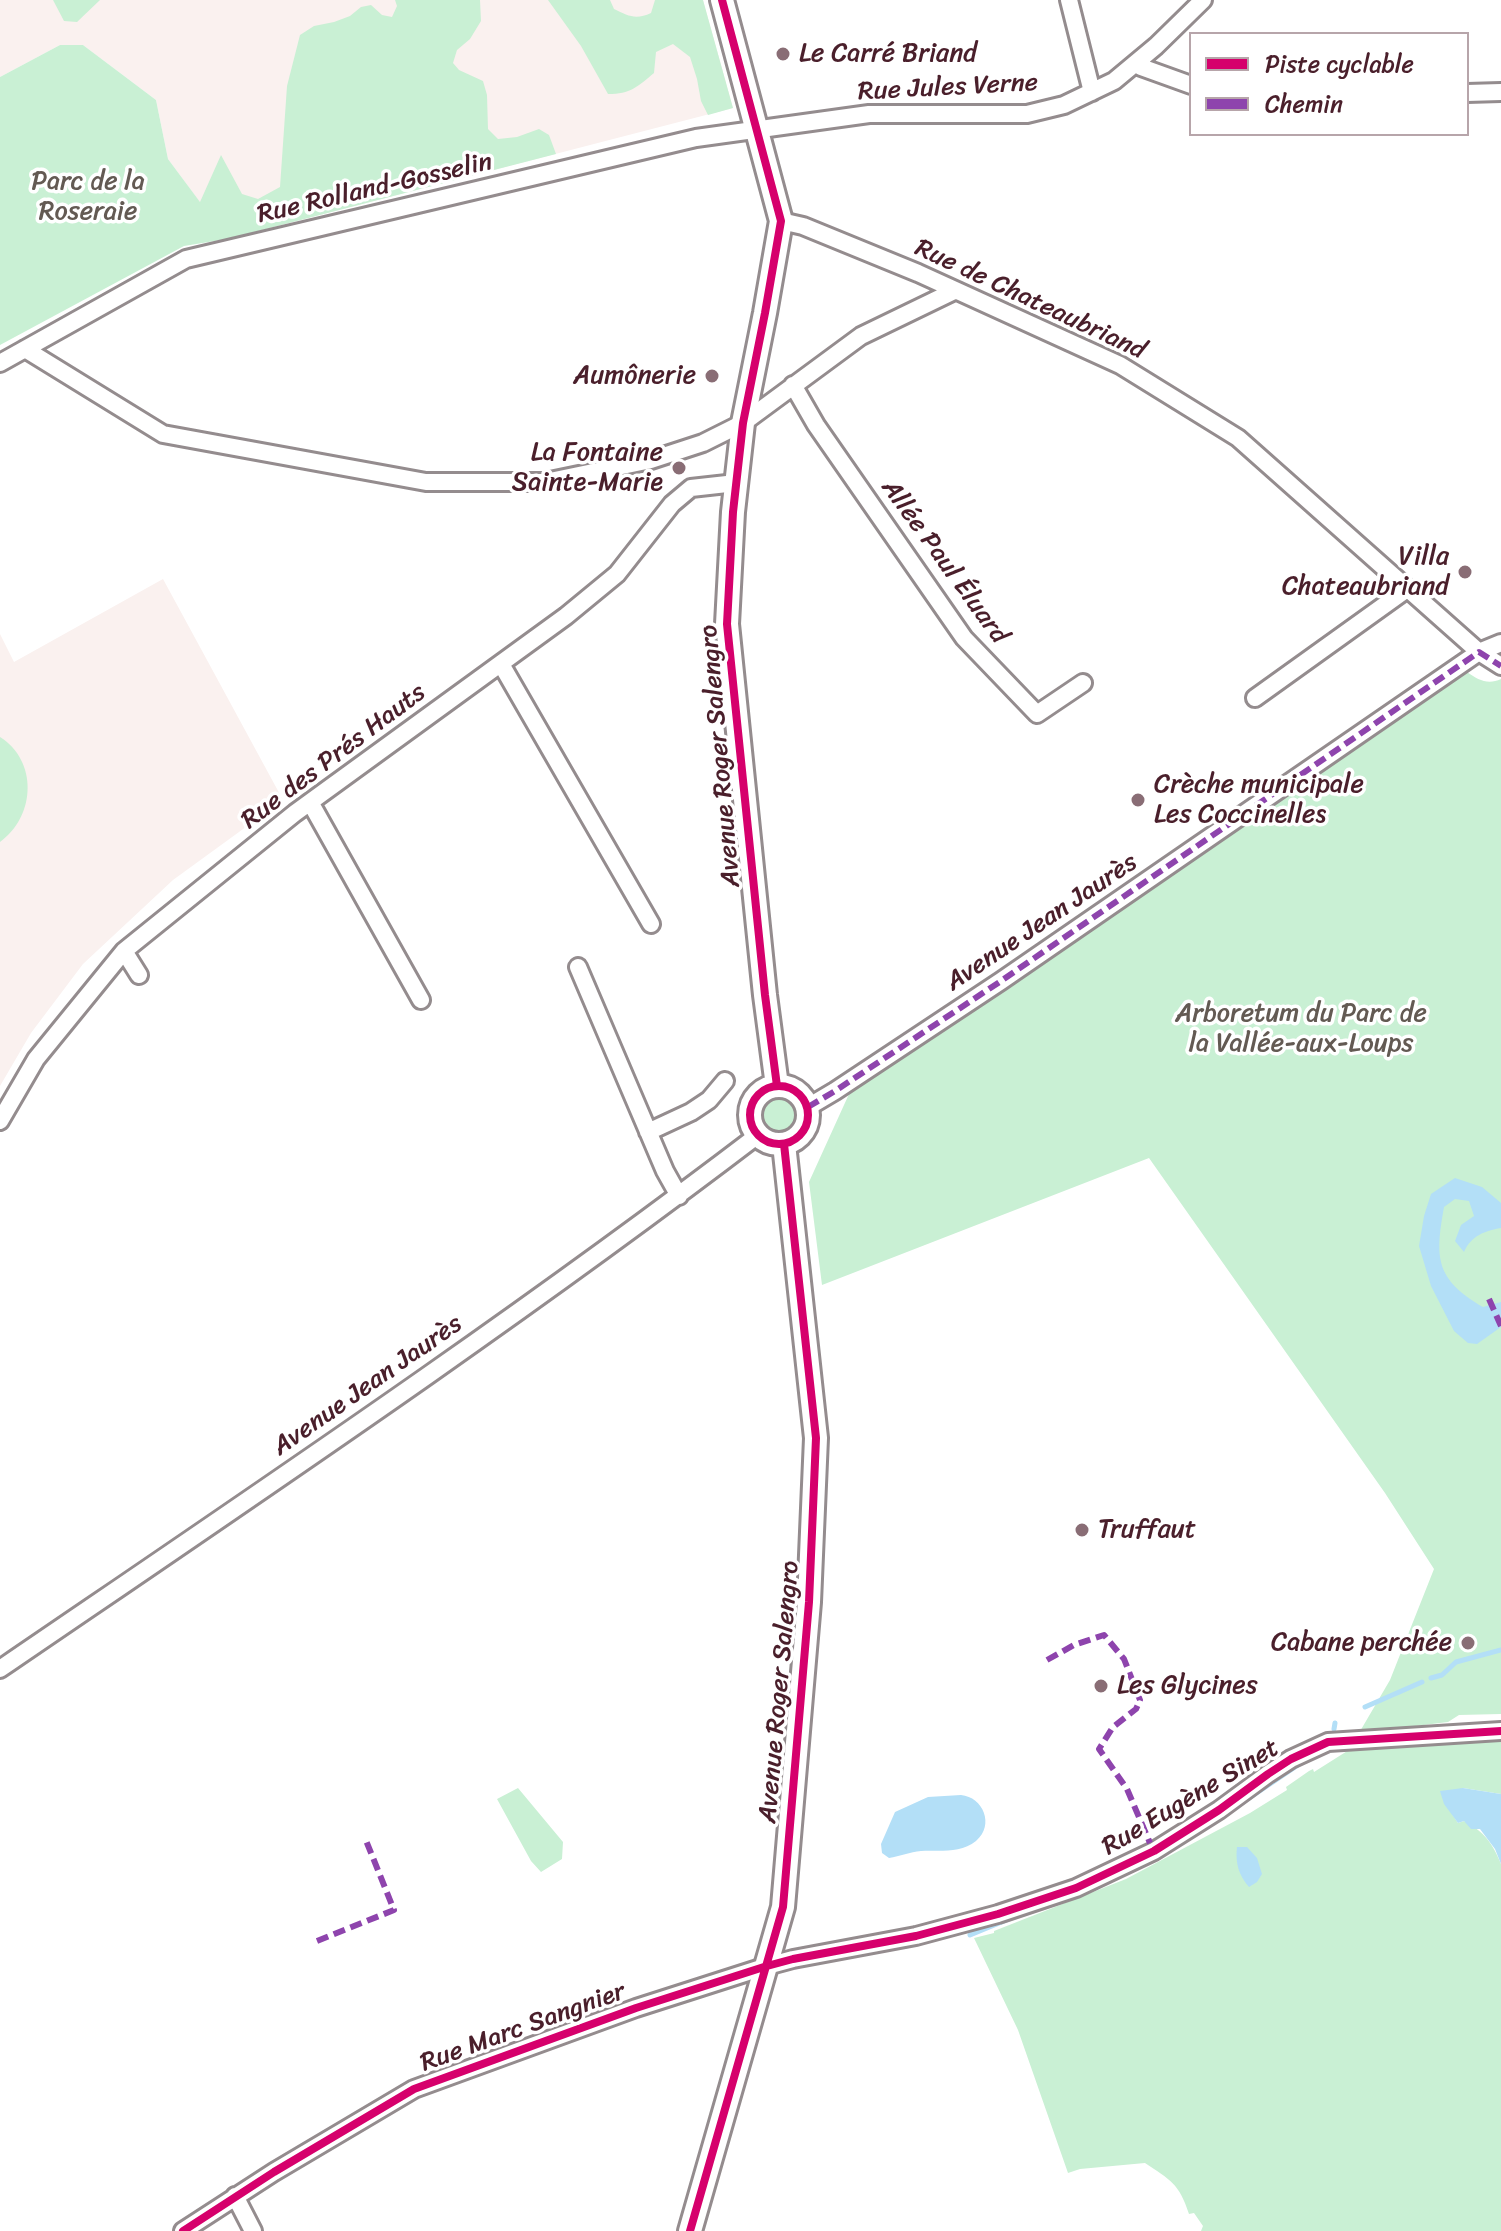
<!DOCTYPE html>
<meta charset="utf-8">
<style>
body{margin:0}
#map{position:relative;width:1501px;height:2231px;overflow:hidden;background:#fff;font-family:Sriracha,sans-serif}
canvas{display:block}
.legend{position:absolute;left:1189px;top:32px;width:280px;height:104px;box-sizing:border-box;background:#fff;border:2px solid #b7a5aa;margin:0;padding:10px 14px;list-style:none;font-size:24px;color:#4a1f2b}
.legend li{display:flex;align-items:center;gap:16px;height:40px}
.legend b{width:40px;border:2px solid #b7a5aa}
</style>
<div id="map">
<canvas width="1501" height="2231"></canvas>
<ul class="legend">
<li><b style="height:10px;background:#d6006c"></b>Piste cyclable</li>
<li><b style="height:10px;background:#8e44ad"></b>Chemin</li>
</ul>
</div>
<script>
const g = document.querySelector('canvas').getContext('2d');
g.lineJoin = 'round';
function paint(path, color) {
  g.fillStyle = color;
  g.fill(path, 'evenodd');
}
function trace(path, color, width, dash) {
  g.strokeStyle = color;
  g.lineWidth = width;
  g.lineCap = dash ? 'butt' : 'round';
  g.setLineDash(dash || []);
  g.stroke(path);
}
function write(font, color, halo, rows, align = 'center') {
  g.font = font + ' Sriracha,sans-serif';
  g.lineWidth = 7;
  g.setLineDash([]);
  g.textBaseline = 'middle';
  g.strokeStyle = halo;
  g.fillStyle = color;
  for (const [text, x, y, turn = 0] of rows) {
    g.save();
    g.translate(x, y);
    g.rotate((+turn || 0) * Math.PI / 180);
    g.textAlign = isNaN(turn) ? turn : align;
    if (halo) g.strokeText(text, 0, 0);
    g.fillText(text, 0, 0);
    g.restore();
  }
}
const built = new Path2D(`
 M 0,0 L 703,0 L 733,108 L 227,239 L 168,159 L 156,100 L 83,45 L 60,45 L 0,77 Z
 M 163,579 L 283,800 L 173,880 L 83,964 L 31,1033 L 0,1086 L 0,634 L 14,662 Z`);
const green = new Path2D(`
 M 53,0 L 100,0 L 77,22 L 64,21 Z
 M 395,0 L 480,0 L 481,21 L 470,39 L 457,50 L 453,63 L 459,70 L 483,81 L 487,95 L 488,129 L 498,139 L 517,137 L 539,129 L 549,135 L 556,154 L 227,239 L 184,246 L 0,345 L 0,77 L 60,45 L 83,45 L 156,100 L 168,159 L 200,202 L 221,155 L 242,194 L 258,199 L 280,187 L 287,86 L 300,35 L 314,26 L 334,22 L 350,16 L 361,7 L 371,5 L 382,15 L 392,17 L 397,6 Z
 M 548,0 L 610,0 L 614,9 C 628,16 636,20 651,13 L 655,0 L 703,0 L 733,108 L 708,115 L 701,101 L 697,79 L 690,57 L 673,44 L 656,52 L 654,73 C 637,87 631,94 608,94 L 581,46 Z
 M 1467,672 C 1478,680 1488,685 1501,679 L 1501,1714 L 1459,1715 L 1448,1722 L 1359,1733 L 1390,1680 L 1434,1569 L 1385,1493 L 1149,1158 L 822,1285 L 809,1182 L 849,1094 L 1013,984 Z
 M 0,737 C 38,761 36,816 0,842 Z
 M760 1115a19 19 0 1 1 38 0a19 19 0 1 1-38 0Z
 M 1501,1739 L 1501,1794 L 1463,1788 L 1452,1814 L 1458,1823 L 1464,1821 C 1484,1831 1493,1844 1501,1864 L 1501,2231 L 1201,2231 L 1203,2226 L 1194,2213 L 1189,2214 C 1179,2183 1170,2180 1145,2163 L 1080,2169 L 1068,2173 L 1018,2030 L 974,1938 L 994,1933 L 994,1931 L 1126,1879 L 1250,1813 L 1287,1790 L 1286,1787 L 1309,1771 L 1313,1769 L 1314,1772 L 1352,1748 Z
 M 518,1788 L 563,1842 L 562,1859 L 541,1872 L 531,1861 L 497,1799 Z`);
const water = new Path2D(`
 M 1455,1178 L 1482,1187 L 1501,1203 L 1501,1228 C 1484,1231 1471,1236 1464,1252 L 1455,1241 L 1461,1225 L 1474,1216 L 1469,1201 L 1455,1199 L 1444,1207 C 1435,1258 1435,1279 1483,1307 L 1501,1302 L 1501,1327 L 1477,1344 L 1468,1343 L 1454,1331 L 1431,1286 L 1419,1246 L 1424,1216 L 1431,1194 Z
 M 1463,1788 L 1501,1794 L 1501,1864 L 1495,1849 L 1480,1829 L 1471,1829 L 1464,1821 L 1458,1823 L 1444,1804 L 1440,1791 Z
 M 961,1795 C 983,1797 995,1825 976,1841 C 960,1854 939,1850 921,1851 C 910,1852 900,1856 889,1858 L 882,1853 L 881,1844 L 895,1812 L 928,1797 Z
 M 1237,1847 L 1247,1847 L 1257,1858 L 1262,1874 L 1257,1882 L 1249,1887 C 1239,1876 1235,1863 1237,1847 Z`);
const stream = new Path2D(`
 M 1431,1678 L 1442,1675 L 1456,1662 L 1501,1650
 M 1365,1707 L 1422,1682
 M 1334,1729 L 1335,1723
 M 1227,1813 L 1301,1763
 M 1095,1888 L 1136,1868
 M 970,1935 L 1021,1914`);
const minor = new Path2D(`
 M 1069,0 L 1092,92
 M 1137,63 L 1141,67 L 1191,85
 M 1467,93 L 1501,92
 M 781,221 L 803,226 L 918,273 L 1120,365 L 1238,438 L 1479,652 L 1501,666
 M 25,349 L 163,434 L 426,482 L 545,482 L 651,460 L 703,443 L 743,423 L 861,336 L 954,291
 M 0,363 L 186,259 L 696,138 L 869,114 L 1027,114 L 1064,105 L 1114,81 L 1156,46 L 1203,0
 M 793,385 L 816,425 L 964,638 L 1037,714 L 1083,683
 M 501,664 L 651,924
 M 1255,698 L 1407,589
 M 310,802 L 421,1000
 M 124,951 L 139,975
 M 578,967 L 665,1171 L 679,1196
 M 808,1107 L 835,1091 L 1001,981 L 1479,652 L 1501,643
 M 0,1121 L 36,1059 L 124,951 L 295,813 L 566,616 L 617,574 L 672,504 L 691,488 L 736,483
 M 648,1132 L 691,1112 L 709,1100 L 725,1081
 M 0,1669 C 255,1495 513,1322 758,1135
 M 235,2196 L 253,2231
 M 183,2231 L 274,2172 L 414,2089 L 636,2008 L 767,1966 L 793,1959 L 916,1936 L 998,1914 L 1076,1888 L 1154,1851 L 1219,1810 L 1268,1774 L 1291,1759 L 1328,1742 L 1501,1731`);
const secondary = new Path2D(`
 M 722,0 L 781,221 L 765,313 L 743,423 L 733,512 L 727,624 L 765,995 L 777,1086
 M750 1115a29 29 0 1 1 58 0a29 29 0 1 1-58 0Z
 M 690,2231 L 783,1907 L 809,1602 L 816,1438 L 784,1144`);
const quiet = new Path2D(`
 M 808,1107 L 835,1091 L 1001,981 L 1479,652 L 1501,666
 M 1489,1299 L 1501,1326
 M 1047,1660 L 1074,1645 L 1104,1635 L 1124,1659 L 1140,1700 L 1136,1709 L 1113,1727 L 1099,1749 L 1127,1789 L 1150,1843
 M 317,1941 L 394,1910 L 365,1838`);
const cycleway = new Path2D(`
 M 722,0 L 781,221 L 765,313 L 743,423 L 733,512 L 727,624 L 765,995 L 777,1086
 M750 1115a29 29 0 1 1 58 0a29 29 0 1 1-58 0Z
 M 183,2231 L 274,2172 L 414,2089 L 636,2008 L 767,1966 L 793,1959 L 916,1936 L 998,1914 L 1076,1888 L 1154,1851 L 1219,1810 L 1268,1774 L 1291,1759 L 1328,1742 L 1501,1731
 M 690,2231 L 783,1907 L 809,1602 L 816,1438 L 784,1144`);
const markers = [
 [783,54,8,"#896d75"],
 [712,376,8,"#896d75"],
 [679,468,8,"#896d75"],
 [1465,572,8,"#896d75"],
 [1138,800,8,"#896d75"],
 [1082,1530,8,"#896d75"],
 [1468,1643,8,"#896d75"],
 [1101,1686,8,"#896d75"]
];
const poiNames = [
 ["Le Carré Briand",799,54],
 ["Aumônerie",696,376,"right"],
 ["La Fontaine",663,453,"right"],
 ["Sainte-Marie",663,483,"right"],
 ["Villa",1449,557,"right"],
 ["Chateaubriand",1449,587,"right"],
 ["Crèche municipale",1154,785],
 ["Les Coccinelles",1154,815],
 ["Truffaut",1098,1530],
 ["Cabane perchée",1452,1643,"right"],
 ["Les Glycines",1117,1686]
];
const streetNames = [
 ["Rue Jules Verne",948,88,-3],
 ["Rue Rolland-Gosselin",375,189,-13],
 ["Rue de Chateaubriand",1030,300,25],
 ["Allée Paul Éluard",944,562,54],
 ["Avenue Roger Salengro",721,756,-95],
 ["Rue des Prés Hauts",334,757,-37],
 ["Avenue Jean Jaurès",1042,923,-34],
 ["Avenue Jean Jaurès",368,1386,-35],
 ["Avenue Roger Salengro",780,1692,-85],
 ["Rue Eugène Sinet",1191,1798,-31],
 ["Rue Marc Sangnier",523,2028,-20]
];
const parkNames = [
 ["Parc de la",88,182],
 ["Roseraie",88,212],
 ["Arboretum du Parc de",1301,1014],
 ["la Vallée-aux-Loups",1301,1044]
];
paint(built, '#faf1ef');
paint(green, '#c9f0d4');
paint(water, '#b3dff7');
trace(stream, '#b3dff7', 5);
trace(minor, '#948c8e', 22);
trace(secondary, '#948c8e', 28);
trace(minor, '#fff', 16);
trace(secondary, '#fff', 22);
trace(quiet, '#8e44ad', 6, [12, 6]);
trace(cycleway, '#d6006c', 8);
for (const [x, y, r, color] of markers) {
  const dot = new Path2D();
  dot.arc(x, y, r, 0, 2 * Math.PI);
  g.fillStyle = color;
  g.fill(dot);
  trace(dot, '#fff', 3);
}
write('26px', '#4a1f2b', '#fff', poiNames, 'left');
write('26px', '#4a1f2b', '#fff', streetNames);
write('26px', '#635a53', '#fff', parkNames);
</script>
